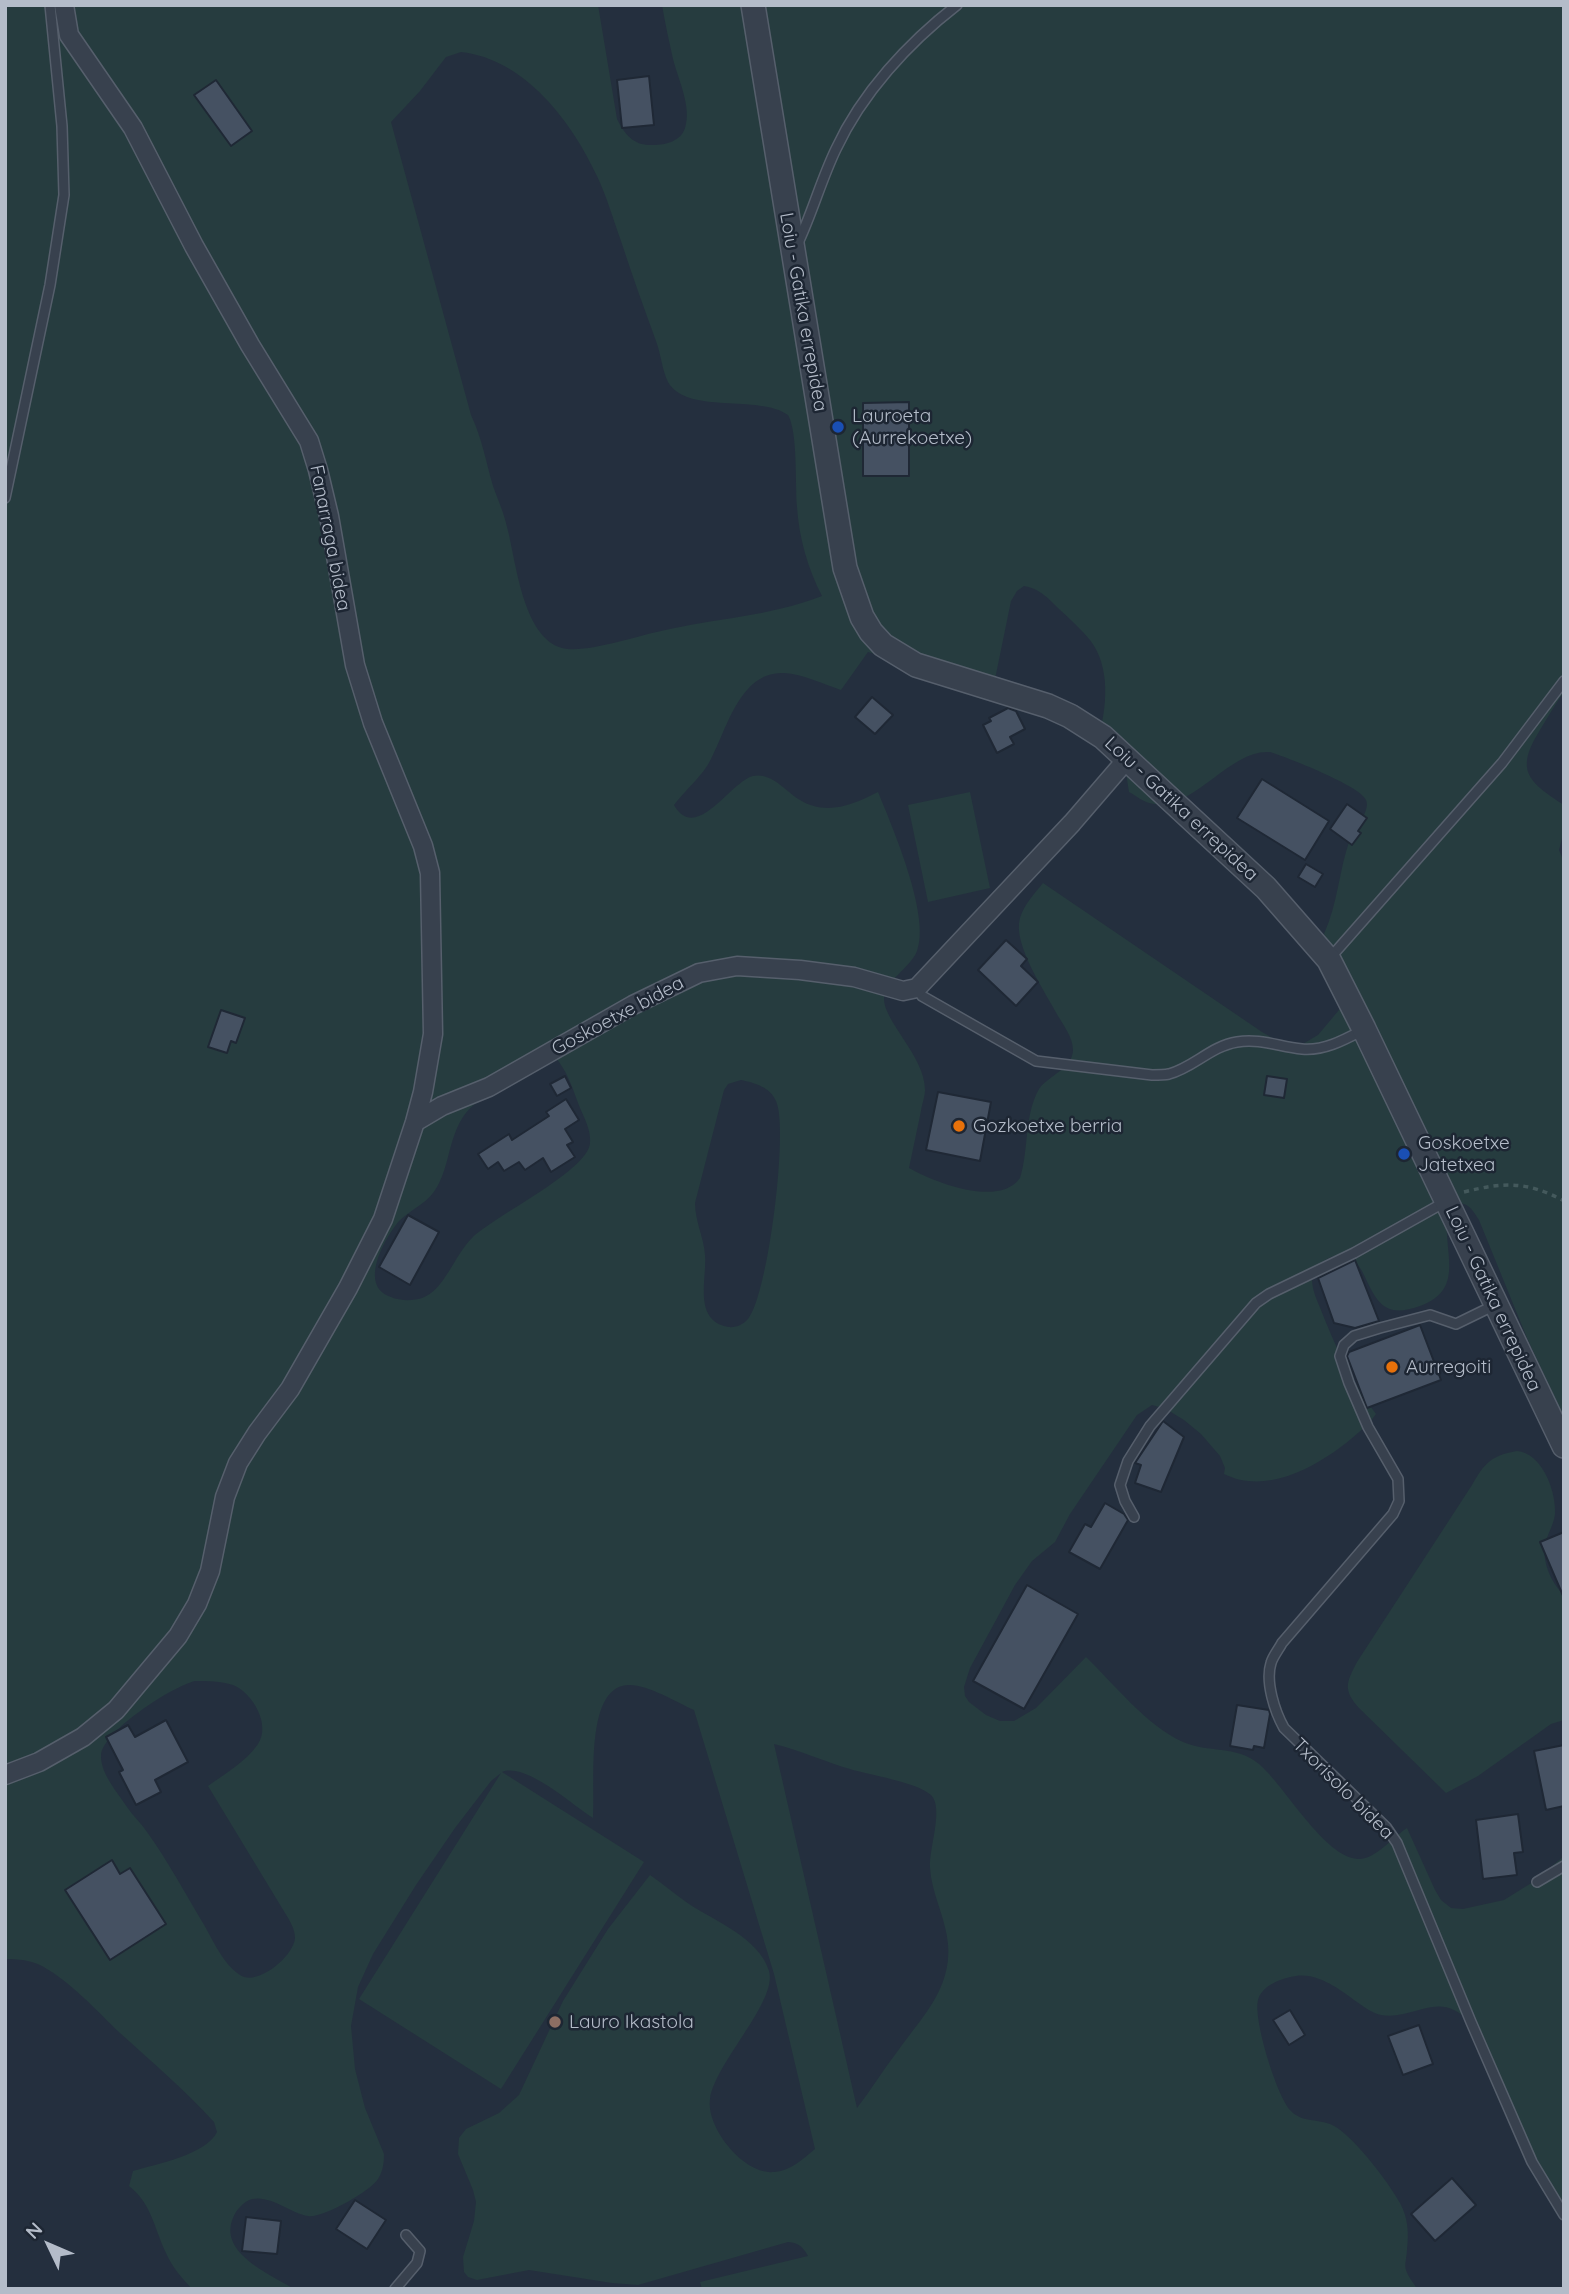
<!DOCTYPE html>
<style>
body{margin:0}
#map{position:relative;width:1569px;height:2294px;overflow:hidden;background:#242f3e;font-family:Quicksand,sans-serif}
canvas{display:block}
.frame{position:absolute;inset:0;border:7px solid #b4bcc9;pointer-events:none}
.north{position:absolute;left:14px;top:2210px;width:70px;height:70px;-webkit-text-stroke:5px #1d2633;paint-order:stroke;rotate:314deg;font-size:19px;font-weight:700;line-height:28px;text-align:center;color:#b4bcc9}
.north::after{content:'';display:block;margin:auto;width:24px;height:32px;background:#b4bcc9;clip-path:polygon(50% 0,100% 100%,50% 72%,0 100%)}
</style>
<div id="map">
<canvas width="1569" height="2294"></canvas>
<div class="frame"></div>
<div class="north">N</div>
</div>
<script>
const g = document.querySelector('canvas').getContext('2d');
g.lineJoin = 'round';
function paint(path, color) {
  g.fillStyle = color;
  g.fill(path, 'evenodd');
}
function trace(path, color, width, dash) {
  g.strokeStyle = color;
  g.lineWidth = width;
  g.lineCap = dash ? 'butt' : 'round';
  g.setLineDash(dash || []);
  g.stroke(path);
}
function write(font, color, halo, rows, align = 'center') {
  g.font = font + ' Quicksand,sans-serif';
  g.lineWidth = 5;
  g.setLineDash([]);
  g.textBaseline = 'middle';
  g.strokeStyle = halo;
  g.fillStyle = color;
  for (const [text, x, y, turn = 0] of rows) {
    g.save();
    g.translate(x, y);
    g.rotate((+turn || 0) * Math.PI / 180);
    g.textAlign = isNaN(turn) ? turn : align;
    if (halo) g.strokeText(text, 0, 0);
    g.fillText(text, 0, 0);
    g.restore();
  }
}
const green = new Path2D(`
 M 5,5 L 598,5 L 617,119 C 625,135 634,146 653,145 C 666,145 681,141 685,128 C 692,107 678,79 673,59 C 669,41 665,23 662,5 L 1564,5 L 1564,692 C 1555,704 1548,717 1540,730 C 1515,770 1527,781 1564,805 L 1564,831 L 1559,850 L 1564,862 L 1564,1417 L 1527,1338 L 1479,1220 C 1473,1211 1470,1204 1459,1203 L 1447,1218 C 1444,1254 1465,1290 1420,1306 C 1383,1319 1377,1302 1362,1271 C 1358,1265 1355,1258 1348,1256 C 1339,1253 1329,1257 1322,1262 C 1316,1266 1312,1271 1312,1279 C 1312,1290 1317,1300 1321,1310 C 1335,1346 1352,1383 1376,1414 L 1370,1422 C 1335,1456 1274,1499 1224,1474 L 1225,1468 L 1220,1456 L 1201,1434 L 1184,1420 L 1166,1409 L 1152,1405 L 1137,1415 L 1070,1514 L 1055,1542 L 1032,1561 L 1015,1585 L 970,1668 L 964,1687 L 965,1696 L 969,1702 L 986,1715 L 1000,1721 L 1014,1721 L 1036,1708 L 1086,1657 C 1114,1684 1147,1726 1183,1742 C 1208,1753 1236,1745 1259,1764 C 1285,1786 1324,1857 1358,1859 C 1375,1860 1393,1837 1407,1828 L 1435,1890 L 1441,1900 L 1451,1908 L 1463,1909 L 1504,1900 L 1533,1882 L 1564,1856 L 1564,2222 L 1532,2171 L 1471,2024 C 1440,1987 1414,2021 1381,2015 C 1371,2013 1362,2005 1354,2000 C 1338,1988 1317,1973 1296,1976 C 1282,1978 1262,1985 1258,2000 C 1253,2019 1277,2097 1291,2111 C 1301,2122 1317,2119 1330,2124 C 1351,2132 1389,2183 1400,2203 C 1408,2217 1409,2234 1407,2249 C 1407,2256 1404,2265 1406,2270 C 1408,2277 1414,2283 1417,2289 L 702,2289 L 700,2282 L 808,2256 C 803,2247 799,2243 788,2242 L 638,2285 L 612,2283 L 529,2270 L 477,2280 L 468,2277 L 464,2272 L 463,2257 L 474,2221 L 476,2202 L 473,2190 L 458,2154 L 459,2138 L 466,2129 L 499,2113 L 519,2095 L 563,2001 L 608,1929 L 650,1875 C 663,1884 676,1895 689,1904 C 715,1921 759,1938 769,1971 C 778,2001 715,2063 710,2099 C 706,2128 744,2175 774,2172 C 790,2171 803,2159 815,2149 L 774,1974 L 694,1710 C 676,1702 647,1684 628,1685 C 583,1687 596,1790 593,1818 C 572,1805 526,1762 502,1772 L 644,1862 L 501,2089 L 359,1999 L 501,1773 L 491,1781 L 455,1828 L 416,1885 L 373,1954 L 358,1987 L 351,2026 L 355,2069 L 365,2108 L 384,2154 C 384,2163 383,2171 378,2179 C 371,2191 321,2219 308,2216 C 290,2213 271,2195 252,2199 C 243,2202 236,2210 233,2218 C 218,2253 270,2274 294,2289 L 192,2289 C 182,2278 172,2267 166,2253 C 154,2228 152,2204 129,2186 L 133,2171 C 156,2164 206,2155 217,2132 L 214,2122 C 185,2090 152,2062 120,2033 C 96,2010 71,1982 42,1966 C 31,1960 18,1959 5,1959 ZM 461,52 C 525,59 572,122 597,176 C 607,197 613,219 621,241 C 632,275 644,308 656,341 C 661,354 662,370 668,382 C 687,415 759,394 788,415 C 798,432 795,485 797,507 C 799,538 808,569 822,596 C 767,617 716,618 661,631 C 636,636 585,654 562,648 C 522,637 516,559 507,527 C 504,513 498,500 493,486 C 486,462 482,438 471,415 L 391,122 L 420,91 L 446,57 ZM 1024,586 C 1039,588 1049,599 1059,609 C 1070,619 1081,629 1090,640 C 1111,667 1107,708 1098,739 L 1126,773 L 1129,792 C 1135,795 1142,801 1149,803 C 1193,814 1228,749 1270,752 C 1286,757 1361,786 1366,800 C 1371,811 1354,829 1350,839 C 1339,870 1338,903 1324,934 L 1338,962 L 1344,1001 L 1339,1010 L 1318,1035 L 1301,1045 L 1278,1041 L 1262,1032 L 1043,883 C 1034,894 1024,905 1020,918 C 1012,944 1046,993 1058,1016 C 1064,1026 1073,1038 1073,1050 C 1073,1068 1048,1076 1039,1089 C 1024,1115 1029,1150 1020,1178 C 999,1208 934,1182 909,1168 C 913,1149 917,1130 921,1111 C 922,1104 925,1096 925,1090 C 925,1056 883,1021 884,998 C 885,981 911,967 917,951 C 931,916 892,826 878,792 C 853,805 826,816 800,800 C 786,792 772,772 753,776 C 731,781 696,844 674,805 C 685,790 703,776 711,759 C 727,729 740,671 784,673 C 803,674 823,684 841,690 L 868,652 L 993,689 L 1011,601 L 1017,591 ZM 554,1056 C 568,1071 573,1090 580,1108 C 585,1119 591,1131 590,1143 C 588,1171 494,1216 472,1238 C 455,1254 444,1291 422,1298 C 413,1301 400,1301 391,1297 C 358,1286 384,1239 399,1221 C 405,1215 413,1210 420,1205 C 451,1185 444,1146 463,1117 C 479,1093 529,1071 554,1056 ZM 741,1080 C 755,1083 770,1087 776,1101 C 789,1128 768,1296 748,1319 C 742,1326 733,1329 724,1326 C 694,1317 707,1278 705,1255 C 704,1238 695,1221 695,1203 L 724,1090 L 728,1084 ZM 195,1681 C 207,1681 221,1681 233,1685 C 253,1693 271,1725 258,1744 C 246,1762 224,1774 208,1786 L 285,1913 C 290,1921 295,1929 295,1938 C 294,1956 257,1987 240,1975 C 223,1964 213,1940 203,1923 C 185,1893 168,1861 147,1832 C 141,1823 133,1816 127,1807 C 118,1793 100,1773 101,1755 C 103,1731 173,1686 195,1681 ZM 774,1744 C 800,1750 825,1762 850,1769 C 869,1775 917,1782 931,1795 C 944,1808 929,1848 930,1867 C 931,1893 946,1918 948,1944 C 952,1989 921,2018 897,2052 C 883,2070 871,2090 857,2108 Z
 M 970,792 L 990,888 L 928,902 L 908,805 Z
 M 1517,1451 C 1541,1453 1555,1488 1555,1510 C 1556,1522 1547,1533 1545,1546 C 1542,1562 1552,1584 1564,1595 L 1564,1720 L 1551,1724 L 1478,1776 L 1446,1793 L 1359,1708 C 1343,1690 1346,1683 1357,1662 L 1472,1485 C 1485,1463 1490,1456 1517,1451 Z`);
const building = new Path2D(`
 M 649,76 L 654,125 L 622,128 L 617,80 Z
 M 216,80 L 252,131 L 231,146 L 194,95 Z
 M 909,402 L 909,476 L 863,476 L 863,403 Z
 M 872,697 L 893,715 L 875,734 L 855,717 Z
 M 1008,708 L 1016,711 L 1025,729 L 1010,737 L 1014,744 L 997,753 L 983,725 L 991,721 L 989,718 Z
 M 1262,779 L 1329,821 L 1305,860 L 1237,818 Z
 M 1347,804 L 1367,818 L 1358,831 L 1361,833 L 1352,845 L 1330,829 Z
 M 1306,864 L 1323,874 L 1315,887 L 1298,877 Z
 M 1006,940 L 1027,959 L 1021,966 L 1038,982 L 1016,1006 L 978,970 Z
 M 221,1010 L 245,1018 L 236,1043 L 231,1041 L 227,1053 L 208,1047 Z
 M 565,1076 L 571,1088 L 557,1096 L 550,1084 Z
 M 1267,1076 L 1287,1079 L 1284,1098 L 1264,1095 Z
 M 938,1092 L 991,1102 L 980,1161 L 926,1150 Z
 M 566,1099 L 579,1120 L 565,1129 L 573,1142 L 567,1145 L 575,1157 L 551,1172 L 543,1158 L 525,1170 L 519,1162 L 504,1171 L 498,1162 L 488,1169 L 478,1154 L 509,1134 L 512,1140 L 549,1116 L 546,1112 Z
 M 408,1215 L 439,1232 L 410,1285 L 379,1267 Z
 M 1355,1260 L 1379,1321 L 1355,1328 L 1334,1323 L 1318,1278 Z
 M 1420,1325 L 1441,1380 L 1367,1408 L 1347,1356 L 1349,1352 Z
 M 1163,1421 L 1184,1437 L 1161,1492 L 1135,1483 L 1141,1465 L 1135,1463 Z
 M 1105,1503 L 1124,1514 L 1128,1520 L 1100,1569 L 1069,1552 L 1085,1524 L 1091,1527 Z
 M 1564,1532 L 1564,1598 L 1540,1542 Z
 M 1027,1585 L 1078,1614 L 1024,1709 L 973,1681 Z
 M 1237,1705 L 1269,1710 L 1270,1714 L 1264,1748 L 1254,1746 L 1253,1750 L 1230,1746 Z
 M 166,1720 L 188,1762 L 155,1780 L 161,1792 L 136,1805 L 119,1772 L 123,1770 L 106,1737 L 128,1725 L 135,1737 Z
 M 1564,1745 L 1564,1806 L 1546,1810 L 1534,1751 Z
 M 1518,1814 L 1523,1852 L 1514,1853 L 1517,1875 L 1483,1879 L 1476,1820 Z
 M 112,1860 L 120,1874 L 130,1868 L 166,1924 L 110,1960 L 65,1890 Z
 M 1290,2010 L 1305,2035 L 1289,2045 L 1273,2020 Z
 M 1419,2025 L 1433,2064 L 1403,2075 L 1388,2036 Z
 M 1452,2178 L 1476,2205 L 1435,2241 L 1411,2214 Z
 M 355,2200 L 386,2220 L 367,2249 L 336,2229 Z
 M 246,2217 L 281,2221 L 277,2254 L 242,2251 Z`);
const path = new Path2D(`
 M 1464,1192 C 1504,1182 1527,1181 1564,1201`);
const service = new Path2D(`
 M 797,245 C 812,214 821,180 836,149 C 862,93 908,43 957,5
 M 5,498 L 50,285 L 64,195 L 62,126 L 50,5
 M 1330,958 L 1502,763 L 1564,681
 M 917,988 L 922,996 L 1036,1061 L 1152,1075 C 1158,1075 1164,1075 1169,1074 C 1193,1068 1211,1046 1237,1042 C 1260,1038 1280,1047 1302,1049 C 1324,1051 1344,1040 1363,1030
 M 1495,1305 L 1456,1324 L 1430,1315 L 1380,1328 L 1354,1336 L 1344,1345 L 1340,1356 L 1349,1383 L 1368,1427 L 1398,1479 L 1399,1501 L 1393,1514 L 1282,1643 C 1279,1649 1273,1656 1271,1663 C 1265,1682 1275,1712 1284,1728 L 1386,1827 L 1397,1843 L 1471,2022 L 1532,2162 L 1564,2215
 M 1134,1517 L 1125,1501 L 1120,1485 L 1128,1461 L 1150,1426 L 1256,1303 L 1269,1294 L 1354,1253 L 1445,1202
 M 1537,1882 L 1564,1866
 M 395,2289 L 417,2263 L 420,2251 L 406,2235`);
const minor = new Path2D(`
 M 415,1122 L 442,1106 L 489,1087 L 633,1005 L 699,973 L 737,966 L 800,970 L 854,977 L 903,991 L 917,988 L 1072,823 L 1128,758
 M 5,1775 L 39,1762 L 83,1737 L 116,1710 L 178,1636 L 197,1604 L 210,1571 L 225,1497 L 238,1463 L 257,1433 L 290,1389 L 348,1288 L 383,1219 L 415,1122 L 423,1092 L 433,1034 L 430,873 L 423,846 L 373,723 L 355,665 L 329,516 L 318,470 L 309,441 L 250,345 L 194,246 L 133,128 L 69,35 L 64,5`);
const tertiary = new Path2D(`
 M 753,5 L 845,568 L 862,617 L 871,632 L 883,645 L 916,665 L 1048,706 L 1070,716 L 1103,737 L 1266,888 L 1329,960 L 1364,1029 L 1564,1446`);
const markers = [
 [838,427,7,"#1a4fb4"],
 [959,1126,7,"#e8710a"],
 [1404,1154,7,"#1a4fb4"],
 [1392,1367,7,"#e8710a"],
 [555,2022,7,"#8d6e63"]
];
const streetNames = [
 ["Loiu - Gatika errepidea",803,312,80],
 ["Fanarraga bidea",330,538,79],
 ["Loiu - Gatika errepidea",1181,809,43],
 ["Goskoetxe bidea",618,1016,-28],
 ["Loiu - Gatika errepidea",1493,1299,65],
 ["Txorisolo bidea",1343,1789,45]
];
const poiNames = [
 ["Lauroeta",852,416],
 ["(Aurrekoetxe)",852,438],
 ["Gozkoetxe berria",973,1126],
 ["Goskoetxe",1418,1143],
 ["Jatetxea",1418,1165],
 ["Aurregoiti",1406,1367],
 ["Lauro Ikastola",569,2022]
];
paint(green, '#263c3f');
paint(building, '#455162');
trace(building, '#1f2835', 2);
trace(service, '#565f6c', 12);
trace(minor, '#565f6c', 21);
trace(tertiary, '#565f6c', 26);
trace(path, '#44595c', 3.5, [5, 5]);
trace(service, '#38414e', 9);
trace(minor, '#38414e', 18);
trace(tertiary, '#38414e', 23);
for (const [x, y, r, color] of markers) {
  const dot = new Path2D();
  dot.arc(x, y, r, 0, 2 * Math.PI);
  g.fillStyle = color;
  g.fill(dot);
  trace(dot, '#1d2633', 2.5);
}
write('19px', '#b4bcc9', '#1d2633', streetNames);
write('19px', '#b4bcc9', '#1d2633', poiNames, 'left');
</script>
